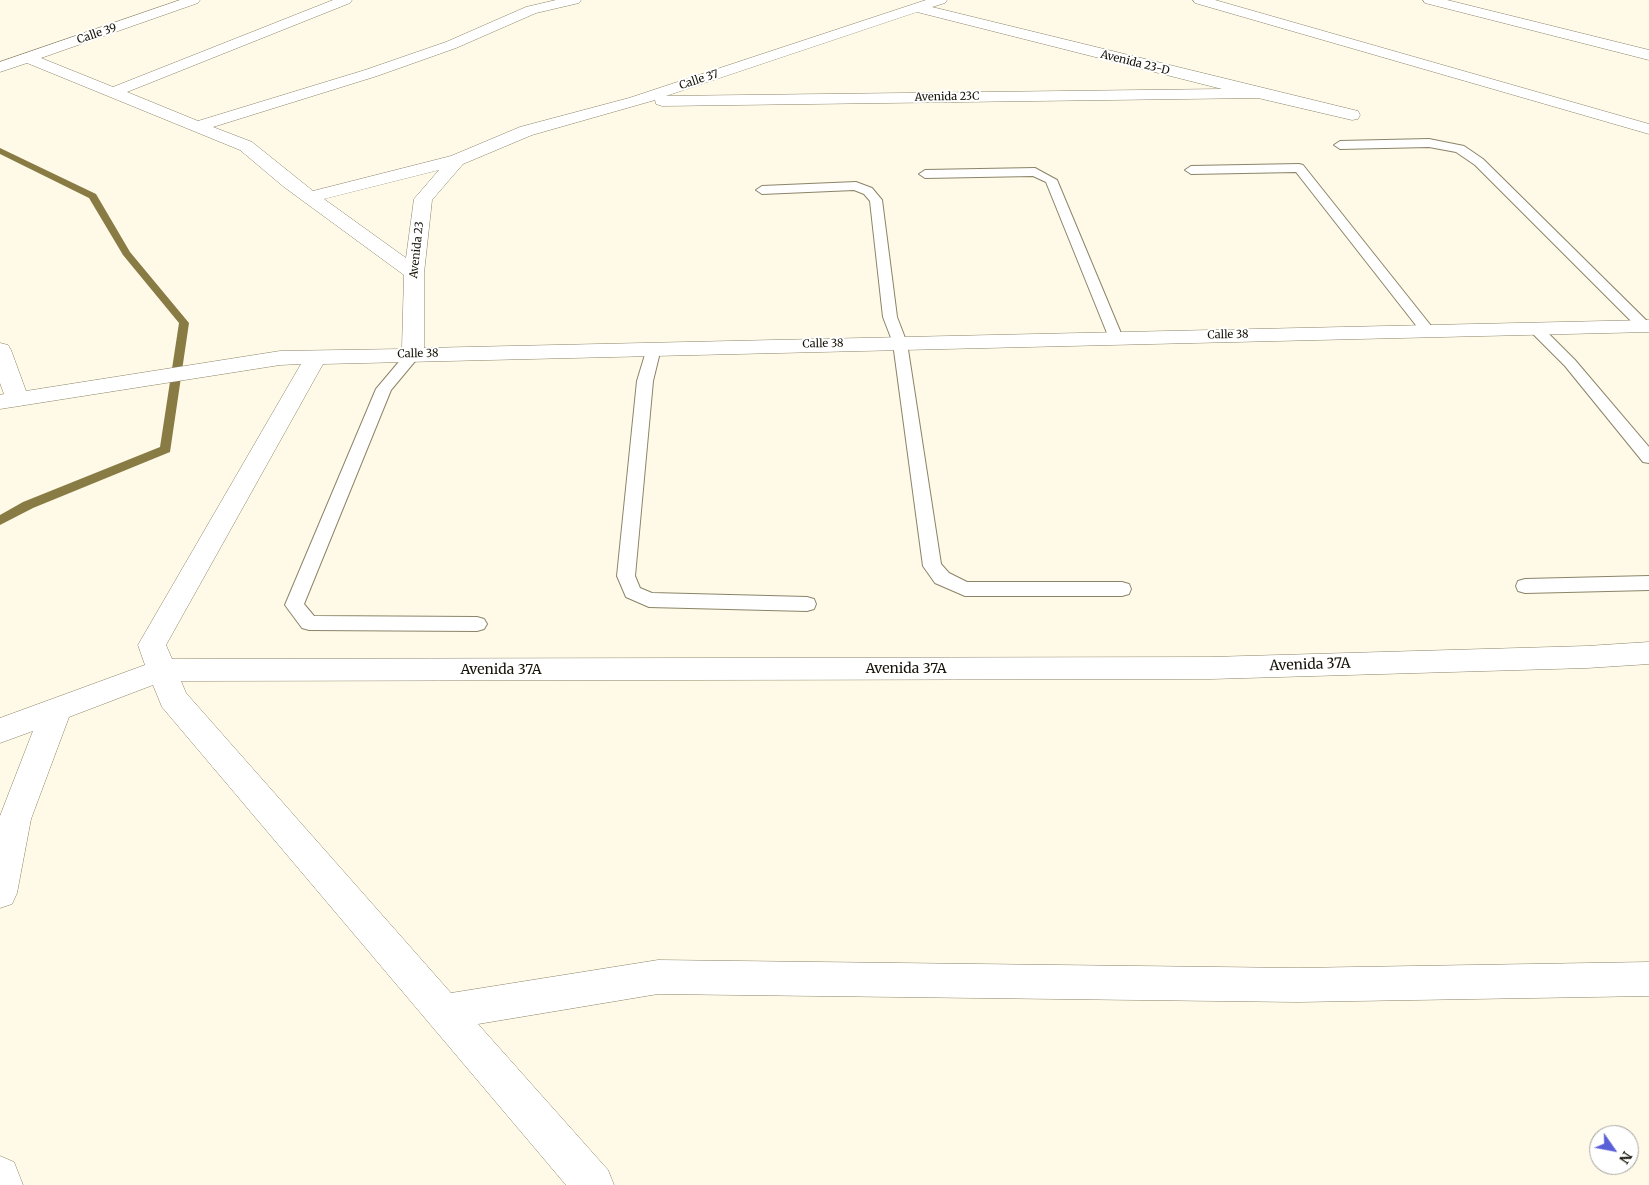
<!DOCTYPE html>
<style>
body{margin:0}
#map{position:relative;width:1649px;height:1185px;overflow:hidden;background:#fffae8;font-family:Merriweather,serif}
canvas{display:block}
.north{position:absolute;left:1589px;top:1125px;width:50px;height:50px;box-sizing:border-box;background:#fff;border:1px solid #a2a19c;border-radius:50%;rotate:123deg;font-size:14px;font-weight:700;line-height:20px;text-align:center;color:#161308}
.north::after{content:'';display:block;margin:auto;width:18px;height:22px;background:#5960d7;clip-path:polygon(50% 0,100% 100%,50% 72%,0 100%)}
</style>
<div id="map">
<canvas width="1649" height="1185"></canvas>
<div class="north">N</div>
</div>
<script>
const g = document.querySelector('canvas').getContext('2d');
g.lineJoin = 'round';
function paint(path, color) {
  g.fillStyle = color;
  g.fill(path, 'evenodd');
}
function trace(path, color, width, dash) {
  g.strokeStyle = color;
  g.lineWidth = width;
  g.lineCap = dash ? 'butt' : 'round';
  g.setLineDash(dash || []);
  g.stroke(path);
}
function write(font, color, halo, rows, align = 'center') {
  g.font = font + ' Merriweather,serif';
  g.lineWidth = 4;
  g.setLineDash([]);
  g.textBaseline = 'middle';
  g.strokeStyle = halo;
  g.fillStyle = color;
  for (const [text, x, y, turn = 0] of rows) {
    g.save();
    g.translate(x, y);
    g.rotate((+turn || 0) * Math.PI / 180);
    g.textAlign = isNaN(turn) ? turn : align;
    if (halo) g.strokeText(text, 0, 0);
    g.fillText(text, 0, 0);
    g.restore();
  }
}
const stream = new Path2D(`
 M 0,148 L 96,194 L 130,252 L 189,323 L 170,452 L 33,508 L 0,525 L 0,515 L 23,502 L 160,447 L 179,323 L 123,255 L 89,198 L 0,154 Z`);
const lane = new Path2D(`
 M 1429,139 L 1464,146 L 1483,159 L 1649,323 L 1649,329 L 1639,329 L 1475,165 L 1456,152 L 1429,147 L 1340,149 L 1334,145 L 1340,141 Z
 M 1299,164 L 1303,165 L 1432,327 L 1434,330 L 1432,333 L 1422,333 L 1296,172 L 1191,174 L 1185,170 L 1191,166 Z
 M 1035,168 L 1057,180 L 1123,338 L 1121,341 L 1111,341 L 1109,338 L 1046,182 L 1033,176 L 925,178 L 919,174 L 925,170 Z
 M 856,182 L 872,188 L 882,200 L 897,317 L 907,343 L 941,564 L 949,573 L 967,582 L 1122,582 L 1129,584 L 1131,589 L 1129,594 L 1122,596 L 965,596 L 935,583 L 923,566 L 893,343 L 883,317 L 870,201 L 864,194 L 854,190 L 762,194 L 756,190 L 762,186 Z
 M 1535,324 L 1540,325 L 1575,360 L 1649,447 L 1649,463 L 1643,462 L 1565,366 L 1530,331 L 1528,328 L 1530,325 Z
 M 654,344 L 659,345 L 661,348 L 653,381 L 635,576 L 640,588 L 652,593 L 807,597 L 814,599 L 816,604 L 814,609 L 807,611 L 649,607 L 626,597 L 617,576 L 637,381 L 647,348 L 649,345 Z
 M 413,349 L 418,351 L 421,354 L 391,390 L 304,604 L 314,616 L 477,617 L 484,619 L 487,624 L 484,629 L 477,631 L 309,630 L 302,628 L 285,605 L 376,389 L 408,351 Z
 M 1649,576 L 1649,590 L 1525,593 L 1518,591 L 1516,586 L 1518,581 L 1525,579 Z`);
const street = new Path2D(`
 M 180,0 L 200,0 L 198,3 L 41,58 L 113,87 L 333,0 L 352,0 L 350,3 L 127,92 L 198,121 L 365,70 L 446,42 L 526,7 L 556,0 L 581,0 L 579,3 L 536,13 L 456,48 L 377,76 L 213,127 L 252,142 L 313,191 L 451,156 L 520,127 L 629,98 L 926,0 L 947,0 L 945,3 L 932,7 L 1358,111 L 1360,115 L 1358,119 L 1352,120 L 1258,98 L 662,106 L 656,104 L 655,100 L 532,135 L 463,164 L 432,200 L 424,273 L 424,348 L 1649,320 L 1649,332 L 323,364 L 166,645 L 172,659 L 1211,657 L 1587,646 L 1649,642 L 1649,664 L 1587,668 L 1211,679 L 181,681 L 186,693 L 451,993 L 658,960 L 1297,968 L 1649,962 L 1649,996 L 1297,1002 L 658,994 L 478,1024 L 608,1170 L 614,1185 L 566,1185 L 162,707 L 153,685 L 69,717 L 31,819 L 17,893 L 12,904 L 0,908 L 0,816 L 33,731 L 0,743 L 0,718 L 145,665 L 138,645 L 301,364 L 280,365 L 0,409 L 0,395 L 4,394 L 0,383 L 0,343 L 8,345 L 11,350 L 26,391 L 280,351 L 402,349 L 404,275 L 284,187 L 240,150 L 27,63 L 0,72 L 0,62 ZM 917,12 L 1222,89 L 666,96 ZM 439,170 L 414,199 L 406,258 L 324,199 Z
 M 1193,0 L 1215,0 L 1649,124 L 1649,134 L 1195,3 Z
 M 1423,0 L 1447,0 L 1649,50 L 1649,60 L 1425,3 Z
 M 0,1156 L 14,1162 L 23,1185 L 0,1185 Z`);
const farStreetnames = [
 ["Calle 39",97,34,-19],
 ["Avenida 23-D",1135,63,14],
 ["Calle 37",699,80,-18],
 ["Avenida 23C",947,97,-1],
 ["Avenida 23",417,250,-84],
 ["Calle 38",1228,335,-1],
 ["Calle 38",823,344,-1],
 ["Calle 38",418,354,-1]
];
const streetNames = [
 ["Avenida 37A",1310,665,-2],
 ["Avenida 37A",906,669],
 ["Avenida 37A",501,670]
];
paint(stream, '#887b44');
trace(lane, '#8b8468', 2);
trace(street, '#8b8468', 1);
paint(lane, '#fff');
paint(street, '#fff');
write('11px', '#161308', '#fff', farStreetnames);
write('14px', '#161308', '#fff', streetNames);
</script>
